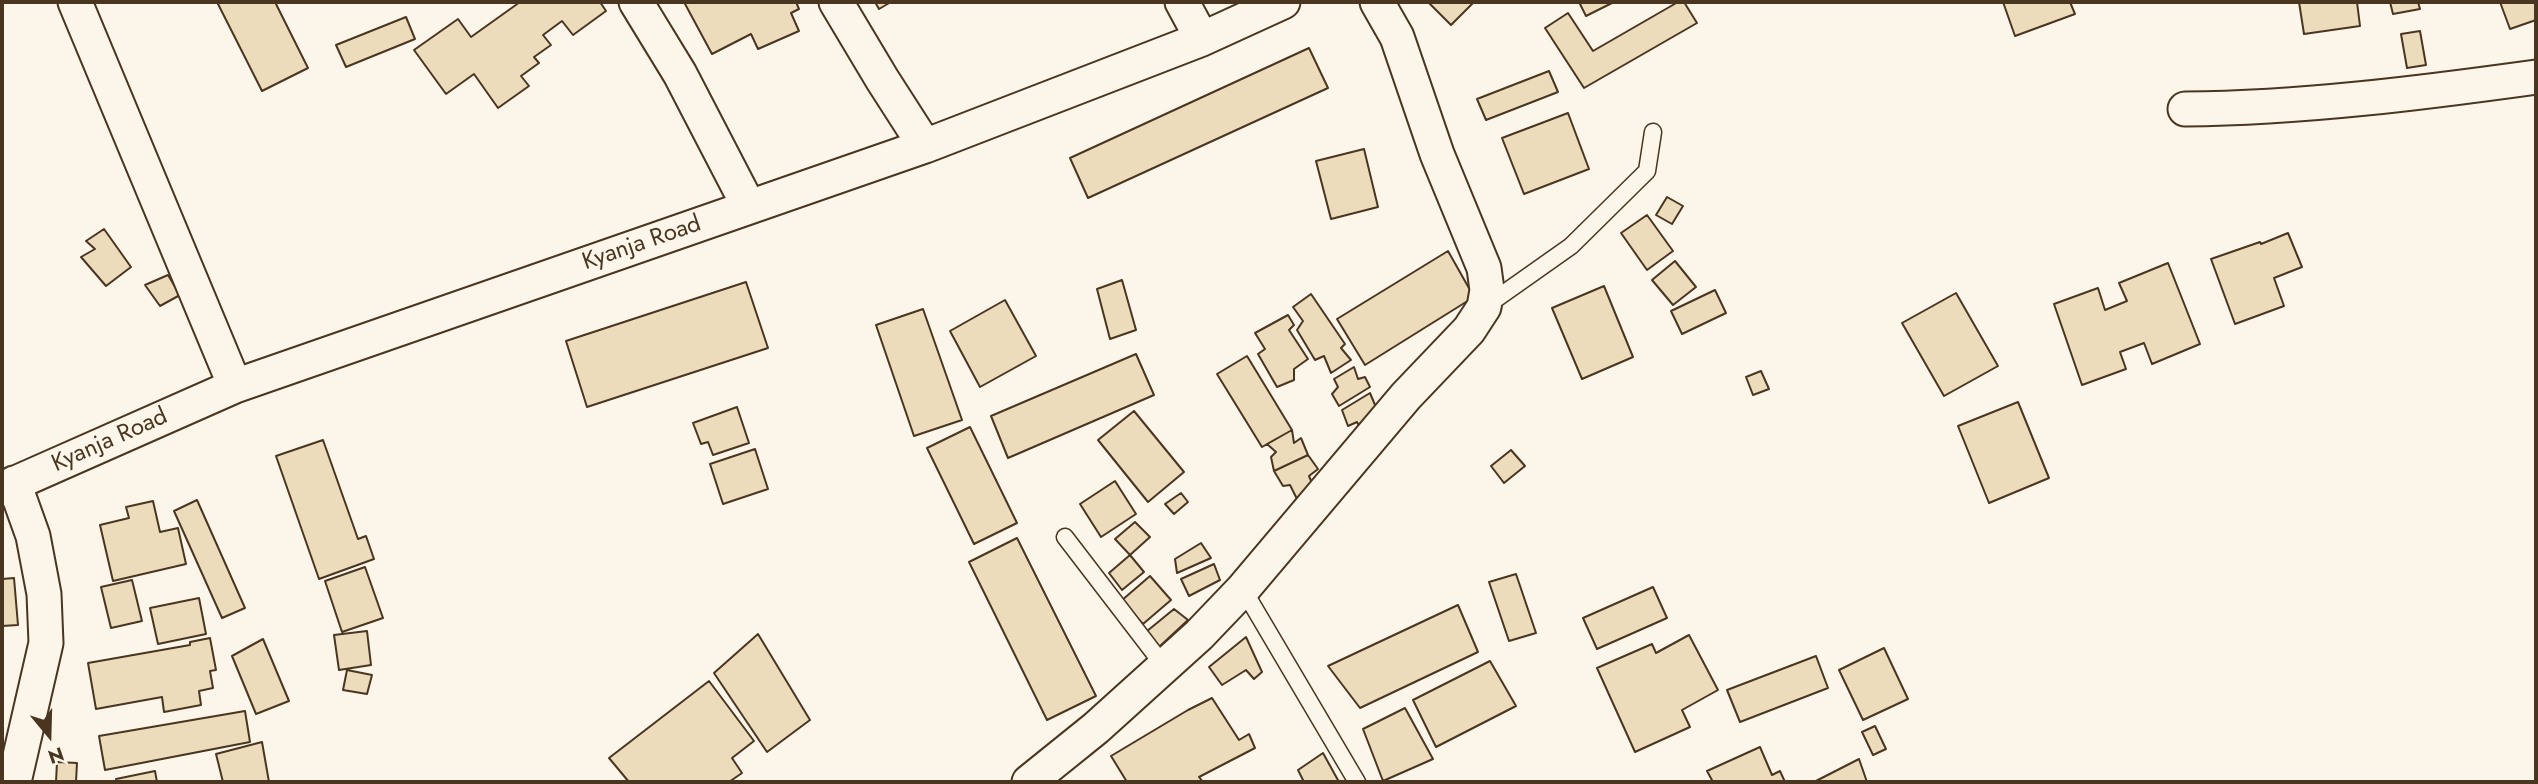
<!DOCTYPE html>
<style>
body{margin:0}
#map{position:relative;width:2538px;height:784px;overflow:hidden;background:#fbf6e9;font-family:Jost,sans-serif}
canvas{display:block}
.frame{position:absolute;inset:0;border:4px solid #4a3520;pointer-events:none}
.north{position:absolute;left:14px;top:700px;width:70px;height:70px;-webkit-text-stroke:5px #fbf6e9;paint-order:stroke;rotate:161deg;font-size:19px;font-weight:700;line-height:28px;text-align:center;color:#4a3520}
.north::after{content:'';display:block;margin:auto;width:24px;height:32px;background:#4a3520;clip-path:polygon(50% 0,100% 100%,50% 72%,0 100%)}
</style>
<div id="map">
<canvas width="2538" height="784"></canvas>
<div class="frame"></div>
<div class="north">N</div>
</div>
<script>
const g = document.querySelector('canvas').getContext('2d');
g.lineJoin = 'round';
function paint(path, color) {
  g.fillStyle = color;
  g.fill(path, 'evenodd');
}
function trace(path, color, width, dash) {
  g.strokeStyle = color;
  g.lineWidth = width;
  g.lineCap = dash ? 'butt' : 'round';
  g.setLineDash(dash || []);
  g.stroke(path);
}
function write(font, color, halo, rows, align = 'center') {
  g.font = font + ' Jost,sans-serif';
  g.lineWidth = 5;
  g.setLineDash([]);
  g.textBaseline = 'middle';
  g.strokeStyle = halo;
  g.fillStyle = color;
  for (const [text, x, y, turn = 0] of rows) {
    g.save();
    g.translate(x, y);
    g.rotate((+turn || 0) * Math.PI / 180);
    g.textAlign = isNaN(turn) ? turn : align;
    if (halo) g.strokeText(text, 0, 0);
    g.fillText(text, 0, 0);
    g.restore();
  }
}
const building = new Path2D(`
 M 217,2 L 275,2 L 308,68 L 262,91 Z
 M 520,2 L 600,2 L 606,11 L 573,35 L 562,21 L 543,35 L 551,45 L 534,57 L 539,63 L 521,76 L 529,86 L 498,108 L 474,74 L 446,94 L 414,50 L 458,19 L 471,37 Z
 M 684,2 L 796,2 L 799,9 L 791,13 L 799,31 L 758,49 L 751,34 L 712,54 Z
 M 875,2 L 891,2 L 879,9 Z
 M 1428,2 L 1474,2 L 1451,25 Z
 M 1579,2 L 1614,2 L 1586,16 Z
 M 1678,2 L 1684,2 L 1697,23 L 1584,88 L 1545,28 L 1568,13 L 1593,51 Z
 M 2003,2 L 2070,2 L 2075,14 L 2015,36 Z
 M 2299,2 L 2357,2 L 2360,26 L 2304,34 Z
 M 2390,2 L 2418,2 L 2420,9 L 2393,14 Z
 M 2500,2 L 2536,2 L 2536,20 L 2510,29 Z
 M 406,17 L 415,39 L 346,67 L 336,45 Z
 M 2420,31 L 2426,65 L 2407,68 L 2401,34 Z
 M 1309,48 L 1328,88 L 1088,198 L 1070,158 Z
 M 1549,71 L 1558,92 L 1486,120 L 1477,99 Z
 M 1568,113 L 1589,169 L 1524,194 L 1502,138 Z
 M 1364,149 L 1378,207 L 1331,219 L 1316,161 Z
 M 1667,197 L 1683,206 L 1672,224 L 1656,215 Z
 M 1647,215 L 1673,251 L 1647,270 L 1621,233 Z
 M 104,229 L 131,267 L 106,286 L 81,257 L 95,249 L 86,241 Z
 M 2288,233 L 2302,267 L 2274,278 L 2284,306 L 2235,324 L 2211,259 L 2260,242 L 2261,244 Z
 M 1448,251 L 1474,297 L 1365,365 L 1337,319 Z
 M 1675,261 L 1696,287 L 1673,305 L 1652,280 Z
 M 2168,263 L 2200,344 L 2152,364 L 2144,343 L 2120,352 L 2126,369 L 2082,385 L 2054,304 L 2098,288 L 2105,310 L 2127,301 L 2119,283 Z
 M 168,275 L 180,295 L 160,306 L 145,285 Z
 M 1122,280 L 1136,330 L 1110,339 L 1097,289 Z
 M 746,282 L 768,348 L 587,407 L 566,341 Z
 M 1604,286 L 1633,357 L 1582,379 L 1552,308 Z
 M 1715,290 L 1726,313 L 1682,334 L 1671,311 Z
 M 1956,293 L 1998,366 L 1944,396 L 1902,323 Z
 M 1311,294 L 1345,344 L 1341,348 L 1351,360 L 1331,373 L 1324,356 L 1315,360 L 1297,330 L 1303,321 L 1293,307 Z
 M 1005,300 L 1036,356 L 980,387 L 950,331 Z
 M 923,309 L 962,420 L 914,436 L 876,325 Z
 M 1288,315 L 1294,325 L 1289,330 L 1308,359 L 1294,369 L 1294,380 L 1277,387 L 1258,354 L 1265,349 L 1255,333 Z
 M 1136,354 L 1154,395 L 1008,458 L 991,416 Z
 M 1247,356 L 1292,430 L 1262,447 L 1217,374 Z
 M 1354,367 L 1358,379 L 1365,377 L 1370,387 L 1339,406 L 1332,394 L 1338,387 L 1334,379 Z
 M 1761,371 L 1769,389 L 1753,395 L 1746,377 Z
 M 1370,393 L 1383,424 L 1364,435 L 1357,422 L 1348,426 L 1342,410 Z
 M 2018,402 L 2049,478 L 1989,503 L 1958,426 Z
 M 737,407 L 749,443 L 713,455 L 708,442 L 701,444 L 693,423 Z
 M 1134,411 L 1184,472 L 1148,502 L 1098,440 Z
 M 970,427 L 1017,523 L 974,544 L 927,448 Z
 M 1292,430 L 1294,443 L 1301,438 L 1308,455 L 1274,471 L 1271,457 L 1276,452 L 1267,444 Z
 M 323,440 L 358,539 L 366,536 L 374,559 L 319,579 L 276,456 Z
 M 755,449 L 768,489 L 723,504 L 710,464 Z
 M 1511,450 L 1525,466 L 1504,483 L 1491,466 Z
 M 1308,455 L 1318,469 L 1309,476 L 1315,490 L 1297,499 L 1290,485 L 1283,486 L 1274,471 Z
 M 1115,481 L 1136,514 L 1101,537 L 1080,504 Z
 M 1181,493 L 1188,502 L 1174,514 L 1165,504 Z
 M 197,500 L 245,608 L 222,618 L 174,511 Z
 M 153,501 L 160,532 L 178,528 L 186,564 L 113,581 L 100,525 L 129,518 L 126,507 Z
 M 1135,522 L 1150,537 L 1130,555 L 1115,539 Z
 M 1017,538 L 1096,696 L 1047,720 L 969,562 Z
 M 1201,543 L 1211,558 L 1177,573 L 1175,559 Z
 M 1130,555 L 1144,572 L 1122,590 L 1109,573 Z
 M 1214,564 L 1220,580 L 1189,596 L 1181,579 Z
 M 365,567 L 383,618 L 342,632 L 325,581 Z
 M 1516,574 L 1536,633 L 1509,641 L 1489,582 Z
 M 1150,576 L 1171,600 L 1143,624 L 1121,601 Z
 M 14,578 L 18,625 L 2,626 L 2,579 Z
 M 132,580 L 142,621 L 111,628 L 101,587 Z
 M 1653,587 L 1667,618 L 1597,649 L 1583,618 Z
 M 199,598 L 206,634 L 158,644 L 150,608 Z
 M 1458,605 L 1478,652 L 1360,708 L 1328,666 Z
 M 1174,609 L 1188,620 L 1159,647 L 1141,636 Z
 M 367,631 L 371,665 L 339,670 L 334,635 Z
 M 758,634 L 810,720 L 767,752 L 714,673 Z
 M 1689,635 L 1718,690 L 1682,710 L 1690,727 L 1635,752 L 1597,668 L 1652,644 L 1656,653 Z
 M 1246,637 L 1262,672 L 1254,679 L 1246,670 L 1222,685 L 1209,667 Z
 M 210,638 L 216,670 L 210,671 L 213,688 L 199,691 L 201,705 L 164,712 L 162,697 L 96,709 L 88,663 L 190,645 L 190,642 Z
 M 263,639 L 289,701 L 256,714 L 232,656 Z
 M 1884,648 L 1908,699 L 1863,720 L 1839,670 Z
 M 1816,656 L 1828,688 L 1740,722 L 1727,690 Z
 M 1490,661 L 1516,706 L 1436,747 L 1413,700 Z
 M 347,670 L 372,675 L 367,694 L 343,690 Z
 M 709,681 L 754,741 L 732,758 L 742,773 L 729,782 L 629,782 L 609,758 Z
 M 1212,698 L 1239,740 L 1249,734 L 1255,748 L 1199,777 L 1203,782 L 1127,782 L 1111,756 L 1188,710 Z
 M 1405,708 L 1433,759 L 1383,781 L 1363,729 Z
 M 245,711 L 250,742 L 105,770 L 99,736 Z
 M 1875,726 L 1886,749 L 1873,755 L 1862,732 Z
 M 262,742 L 269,782 L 223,782 L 216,754 Z
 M 1760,747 L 1772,775 L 1780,771 L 1785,782 L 1713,782 L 1707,771 Z
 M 1323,753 L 1339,782 L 1304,782 L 1298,770 Z
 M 1859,759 L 1867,782 L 1814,782 Z
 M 57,762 L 77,763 L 76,782 L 56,782 Z
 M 155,771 L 157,782 L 117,782 L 116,779 Z`);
const service = new Path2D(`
 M 1486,306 L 1571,246 L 1647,171 L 1653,132
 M 1065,537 L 1164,666
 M 1243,589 L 1357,782`);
const minor = new Path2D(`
 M 75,2 L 235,386
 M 636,2 L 680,74 L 749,207
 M 836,2 L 882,79 L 925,146
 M 1182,2 L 1202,39
 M 2185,109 C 2302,108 2420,93 2536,77
 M 2,489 L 235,386 L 925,146 L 1202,39 L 1283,2
 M 14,782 L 46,643 L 44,594 L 33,536 L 14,483
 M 1029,782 L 1096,728 L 1199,635 L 1243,589 L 1406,396 L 1469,330 L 1484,307 L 1487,290 L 1484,268 L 1437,154 L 1397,37 L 1377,2`);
const streetNames = [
 ["Kyanja Road",642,244,-19],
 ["Kyanja Road",110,441,-24]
];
paint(building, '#ecdcbc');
trace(building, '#4a3520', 2);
trace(service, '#4a3520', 19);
trace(minor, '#4a3520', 37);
trace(service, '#fbf6e9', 16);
trace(minor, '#fbf6e9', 33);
write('24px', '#4a3520', '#fbf6e9', streetNames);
</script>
